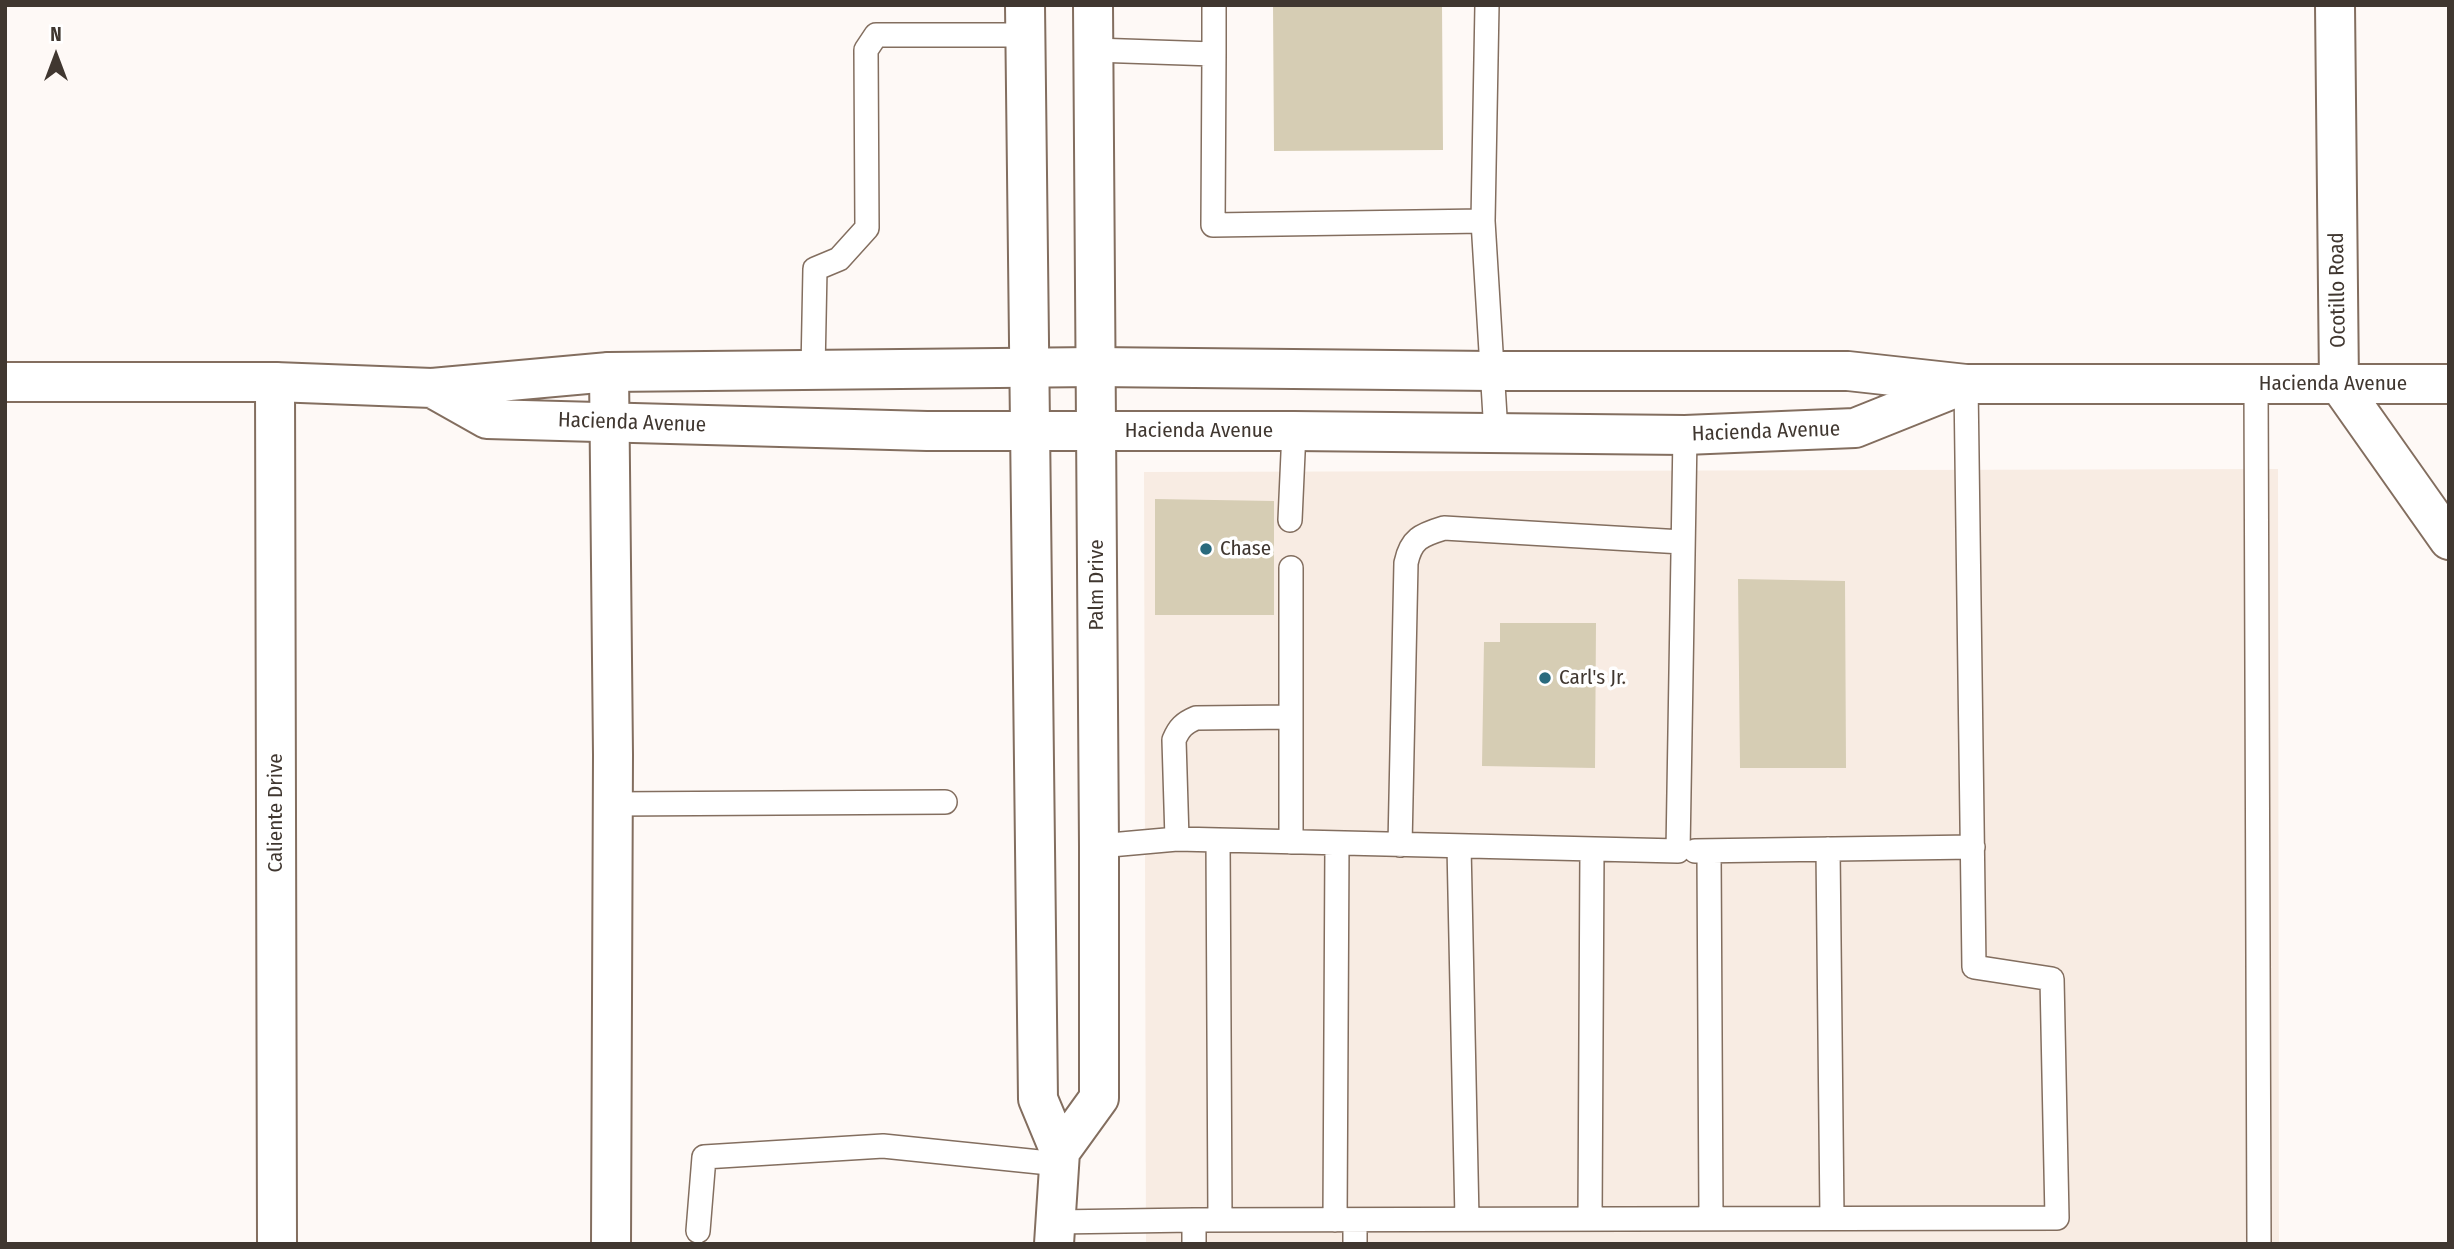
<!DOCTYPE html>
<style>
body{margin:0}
#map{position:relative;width:2454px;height:1249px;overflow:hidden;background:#fef9f6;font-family:"Fira Sans Condensed",sans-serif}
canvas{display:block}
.frame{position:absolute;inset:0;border:7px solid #403730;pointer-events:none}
.north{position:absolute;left:21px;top:21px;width:70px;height:70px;-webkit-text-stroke:5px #fff;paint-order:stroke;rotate:0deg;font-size:19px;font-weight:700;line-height:28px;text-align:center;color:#403730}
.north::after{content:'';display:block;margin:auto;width:24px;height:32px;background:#403730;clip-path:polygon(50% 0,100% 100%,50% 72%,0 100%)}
</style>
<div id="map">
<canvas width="2454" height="1249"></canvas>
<div class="frame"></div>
<div class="north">N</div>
</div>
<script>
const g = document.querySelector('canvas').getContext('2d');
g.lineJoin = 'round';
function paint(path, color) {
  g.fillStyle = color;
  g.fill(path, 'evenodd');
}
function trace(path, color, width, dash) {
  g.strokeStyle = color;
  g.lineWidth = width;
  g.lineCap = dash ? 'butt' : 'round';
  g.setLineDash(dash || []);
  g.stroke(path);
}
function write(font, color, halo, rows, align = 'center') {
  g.font = font + ' "Fira Sans Condensed",sans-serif';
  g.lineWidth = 7;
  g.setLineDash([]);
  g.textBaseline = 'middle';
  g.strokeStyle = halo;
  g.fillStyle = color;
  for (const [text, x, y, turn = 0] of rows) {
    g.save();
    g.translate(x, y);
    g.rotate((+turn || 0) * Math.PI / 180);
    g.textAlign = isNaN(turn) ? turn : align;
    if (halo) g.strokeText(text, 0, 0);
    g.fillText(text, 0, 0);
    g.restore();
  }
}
const built = new Path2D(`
 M 2278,469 L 2279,1244 L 1146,1244 L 1144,472 Z`);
const building = new Path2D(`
 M 1273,5 L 1442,5 L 1443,150 L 1274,151 Z
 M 1155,499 L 1274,501 L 1274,615 L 1155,615 Z
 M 1738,579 L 1845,581 L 1846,768 L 1740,768 Z
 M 1500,623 L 1596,623 L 1595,768 L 1482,766 L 1484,642 L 1500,642 Z`);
const service = new Path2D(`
 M 1214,5 L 1214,54
 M 1487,5 L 1483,221 L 1496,433
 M 1094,50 L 1214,54 L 1213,225 L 1483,221
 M 813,370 L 815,269 L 839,259 L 867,228 L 866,50 L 876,35 L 1025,35
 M 2256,384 L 2259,1244
 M 1290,520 L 1294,431
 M 1291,568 L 1291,842
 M 613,804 L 945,802
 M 1177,839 L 1174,740 C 1179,728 1184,723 1196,718 L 1291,717
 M 1218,840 L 1220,1220
 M 1400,845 L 1406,563 C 1411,539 1421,535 1444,528 L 1682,542
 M 1099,846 L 1177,839 L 1678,851 L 1685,435
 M 1459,846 L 1467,1219
 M 1828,849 L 1832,1218
 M 1695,851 L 1973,847
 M 1709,851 L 1711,1218
 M 1590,1219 L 1592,850
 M 1194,1220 L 1194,1244
 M 1335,1220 L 1337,843
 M 1055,1222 L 1194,1220 L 2057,1218 L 2052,979 L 1974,967 L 1966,384
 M 698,1231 L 704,1157 L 883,1146 L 1059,1164
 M 1355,1244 L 1355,1220`);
const minor = new Path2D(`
 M 2335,5 L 2339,384 L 2449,540
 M 609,372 L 613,755 L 611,1244
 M 275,382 L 277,1244`);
const tertiary = new Path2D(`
 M 5,382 L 275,382 L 432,388 L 609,372 L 1095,367 L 1492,371 L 1848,371 L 1966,384 L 2449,384
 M 432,388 L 487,419 L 927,431 L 1294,431 L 1685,435 L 1855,428 L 1960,386`);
const secondary = new Path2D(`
 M 1025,5 L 1038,1099 L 1060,1152 L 1054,1244
 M 1060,1152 L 1099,1098 L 1099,846 L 1093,5`);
const markers = [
 [1206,549,7,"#296a7d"],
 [1545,678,7,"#296a7d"]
];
const streetNames = [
 ["Ocotillo Road",2338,290,-91],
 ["Hacienda Avenue",2333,384],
 ["Hacienda Avenue",632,423,2],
 ["Hacienda Avenue",1199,431],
 ["Hacienda Avenue",1766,432,-2],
 ["Palm Drive",1097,585,-90],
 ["Caliente Drive",276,813,-90]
];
const poiNames = [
 ["Chase",1220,549],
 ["Carl's Jr.",1559,678]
];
paint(built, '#f8ece3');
paint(building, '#d6cdb4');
trace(service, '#836e5f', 26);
trace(minor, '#836e5f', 42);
trace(tertiary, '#836e5f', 42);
trace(secondary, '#836e5f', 42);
trace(service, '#fff', 23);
trace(minor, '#fff', 38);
trace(tertiary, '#fff', 38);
trace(secondary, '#fff', 38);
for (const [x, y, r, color] of markers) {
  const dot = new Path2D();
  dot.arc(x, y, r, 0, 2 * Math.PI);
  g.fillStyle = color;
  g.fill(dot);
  trace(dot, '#fff', 2.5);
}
write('21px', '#403730', '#fff', streetNames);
write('21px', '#403730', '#fff', poiNames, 'left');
</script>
